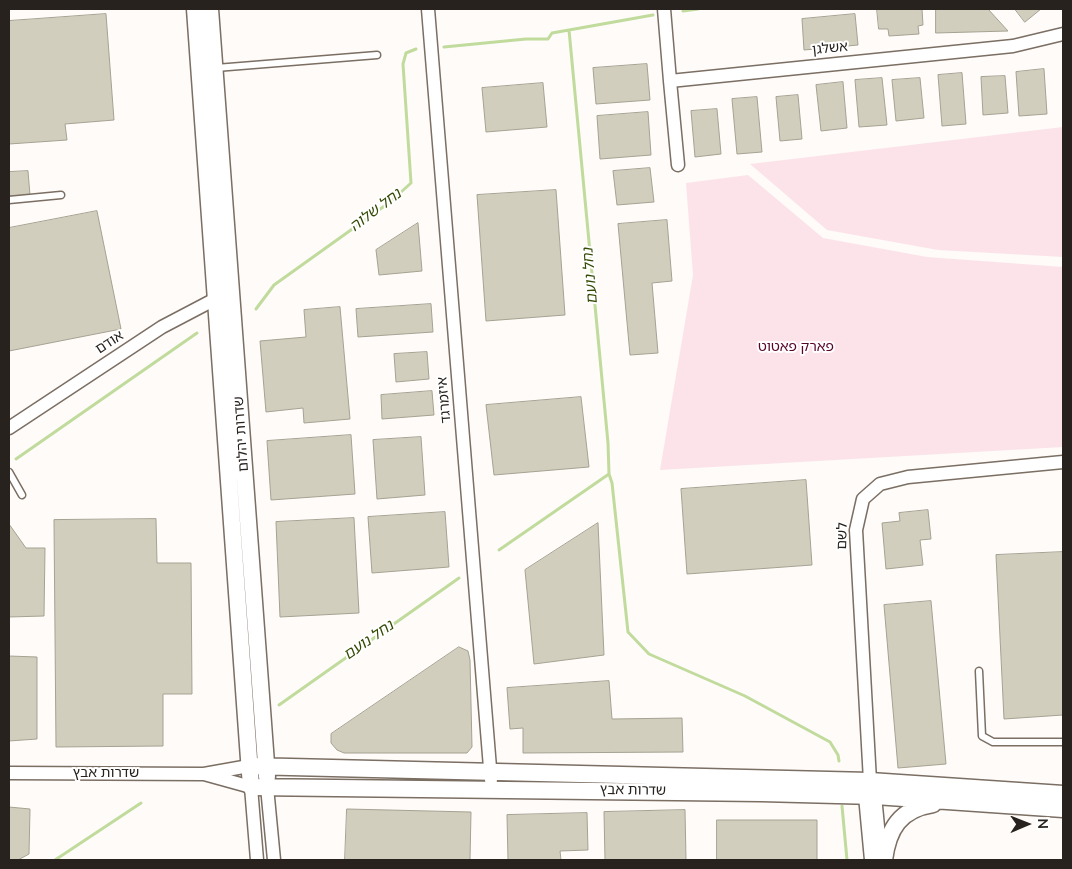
<!DOCTYPE html>
<meta charset="utf-8">
<style>
body{margin:0}
#map{position:relative;width:1072px;height:869px;overflow:hidden;background:#fefbf9;font-family:"Nunito Sans",sans-serif}
canvas{display:block}
.frame{position:absolute;inset:0;border:10px solid #27221e;pointer-events:none}
.north{position:absolute;left:1002px;top:799px;width:50px;height:50px;-webkit-text-stroke:4px #fff;paint-order:stroke;rotate:89deg;font-size:14px;font-weight:700;line-height:20px;text-align:center;color:#27221e}
.north::after{content:'';display:block;margin:auto;width:18px;height:22px;background:#27221e;clip-path:polygon(50% 0,100% 100%,50% 72%,0 100%)}
</style>
<div id="map">
<canvas width="1072" height="869"></canvas>
<div class="frame"></div>
<div class="north">N</div>
</div>
<script>
const g = document.querySelector('canvas').getContext('2d');
g.lineJoin = 'round';
function paint(path, color) {
  g.fillStyle = color;
  g.fill(path, 'evenodd');
}
function trace(path, color, width, dash) {
  g.strokeStyle = color;
  g.lineWidth = width;
  g.lineCap = dash ? 'butt' : 'round';
  g.setLineDash(dash || []);
  g.stroke(path);
}
function write(font, color, halo, rows, align = 'center') {
  g.font = font + ' "Nunito Sans","Noto Sans Hebrew",sans-serif';
  g.lineWidth = 4;
  g.setLineDash([]);
  g.textBaseline = 'middle';
  g.strokeStyle = halo;
  g.fillStyle = color;
  for (const [text, x, y, turn = 0] of rows) {
    g.save();
    g.translate(x, y);
    g.rotate((+turn || 0) * Math.PI / 180);
    g.textAlign = isNaN(turn) ? turn : align;
    if (halo) g.strokeText(text, 0, 0);
    g.fillText(text, 0, 0);
    g.restore();
  }
}
const green = new Path2D(`
 M 1063,127 L 1063,257 L 938,250 L 827,230 L 750,164 Z
 M 748,175 L 823,238 L 927,257 L 1063,267 L 1063,447 L 660,470 L 693,275 L 686,183 Z`);
const stream = new Path2D(`
 M 683,11 L 698,9
 M 444,47 L 526,39 L 548,39 L 552,33 L 569,30
 M 256,309 L 274,285 L 390,202 L 411,183 L 403,64 L 406,53 L 416,49
 M 16,459 L 197,333
 M 609,474 L 612,483 L 628,632 L 649,654 L 745,696 L 830,742 L 838,755 L 839,761
 M 499,550 L 609,474 L 608,443 L 569,30 L 653,15
 M 279,705 L 459,578
 M 842,806 L 847,860
 M 55,860 L 141,803`);
const building = new Path2D(`
 M 877,9 L 922,9 L 923,25 L 918,26 L 919,34 L 889,36 L 888,29 L 879,29 Z
 M 936,9 L 988,9 L 1008,31 L 936,33 Z
 M 1015,9 L 1041,9 L 1025,22 Z
 M 106,14 L 114,120 L 65,124 L 67,140 L 9,144 L 9,21 Z
 M 855,14 L 858,45 L 804,50 L 802,19 Z
 M 647,64 L 650,100 L 596,104 L 593,68 Z
 M 1044,69 L 1047,114 L 1019,116 L 1016,72 Z
 M 962,73 L 966,124 L 942,126 L 938,75 Z
 M 1005,76 L 1008,113 L 983,115 L 981,77 Z
 M 882,78 L 887,125 L 859,127 L 855,80 Z
 M 920,78 L 924,118 L 896,121 L 892,80 Z
 M 843,82 L 847,128 L 821,131 L 816,85 Z
 M 543,83 L 547,127 L 486,132 L 482,88 Z
 M 798,95 L 802,139 L 780,141 L 776,97 Z
 M 757,97 L 762,152 L 737,154 L 732,99 Z
 M 717,109 L 721,154 L 695,157 L 691,111 Z
 M 648,112 L 651,155 L 600,159 L 597,116 Z
 M 650,168 L 654,202 L 617,205 L 613,171 Z
 M 28,171 L 30,195 L 9,196 L 9,172 Z
 M 556,190 L 565,315 L 486,321 L 477,195 Z
 M 97,211 L 121,329 L 9,351 L 9,228 Z
 M 667,220 L 672,281 L 652,283 L 658,353 L 630,355 L 618,224 Z
 M 418,223 L 422,271 L 379,275 L 376,250 Z
 M 431,304 L 433,332 L 358,337 L 356,309 Z
 M 340,307 L 350,419 L 304,423 L 303,408 L 266,412 L 260,341 L 306,337 L 304,310 Z
 M 427,352 L 429,379 L 396,382 L 394,354 Z
 M 432,391 L 434,415 L 382,419 L 381,395 Z
 M 581,397 L 589,467 L 494,475 L 486,405 Z
 M 351,435 L 355,494 L 271,500 L 267,441 Z
 M 421,437 L 425,495 L 377,499 L 373,440 Z
 M 806,480 L 812,565 L 687,574 L 681,489 Z
 M 928,510 L 931,539 L 920,540 L 923,565 L 886,569 L 882,523 L 900,521 L 899,513 Z
 M 445,512 L 449,567 L 372,573 L 368,517 Z
 M 354,518 L 359,613 L 280,617 L 276,522 Z
 M 156,519 L 157,563 L 191,563 L 192,694 L 163,694 L 163,746 L 56,747 L 54,520 Z
 M 598,523 L 604,655 L 534,664 L 525,570 Z
 M 9,524 L 26,548 L 45,548 L 44,616 L 9,617 Z
 M 1063,552 L 1063,715 L 1004,719 L 996,555 Z
 M 931,601 L 946,764 L 898,768 L 884,605 Z
 M 459,647 L 468,651 L 470,660 L 472,747 L 467,753 L 344,753 L 337,750 L 331,743 L 331,734 Z
 M 9,656 L 37,657 L 37,739 L 9,741 Z
 M 609,681 L 612,719 L 682,718 L 683,752 L 523,753 L 523,728 L 510,729 L 507,688 Z
 M 9,807 L 30,809 L 29,854 L 18,860 L 9,860 Z
 M 347,809 L 471,812 L 470,860 L 345,860 Z
 M 685,810 L 686,860 L 605,860 L 604,812 Z
 M 587,813 L 588,850 L 560,851 L 561,860 L 508,860 L 507,815 Z
 M 717,820 L 817,820 L 817,860 L 717,860 Z`);
const service = new Path2D(`
 M 216,68 L 377,55
 M 9,200 L 61,195
 M 9,472 L 22,495
 M 979,671 L 982,736 L 993,742 L 1063,742`);
const minor = new Path2D(`
 M 428,9 L 491,780
 M 664,9 L 670,81 L 1013,46 L 1063,34
 M 670,81 L 678,165
 M 9,428 L 162,327 L 223,295
 M 9,773 L 204,774 L 249,766
 M 204,774 L 251,787 L 257,860
 M 267,787 L 274,860
 M 868,788 L 865,796 L 871,860
 M 881,857 L 875,796 L 870,781 L 856,530 L 863,499 L 880,484 L 908,477 L 1063,462`);
const tertiary = new Path2D(`
 M 195,9 L 251,787 L 761,793 L 875,796 L 1063,809
 M 210,9 L 267,777
 M 249,766 L 870,781 L 1063,794
 M 884,860 C 888,829 900,809 933,804`);
const streetNames = [
 ["אשלגן",830,49,-6],
 ["אודם",110,343,-33],
 ["איזמרגד",445,400,-95],
 ["שדרות יהלום",242,434,-94],
 ["לשם",843,536,-88],
 ["שדרות אבץ",106,774],
 ["שדרות אבץ",633,791,1]
];
const parkNames = [
 ["פארק פאטוט",796,348]
];
const waterNames = [
 ["נחל שלוה",376,211,-37],
 ["נחל נועם",591,276,-95],
 ["נחל נועם",369,641,-35]
];
paint(green, '#fce3e9');
trace(stream, '#c1db9d', 3);
paint(building, '#d2cebd');
trace(building, '#a6a292', 1);
trace(service, '#7b6e63', 9);
trace(minor, '#7b6e63', 15);
trace(tertiary, '#7b6e63', 19);
trace(service, '#fff', 6);
trace(minor, '#fff', 12);
trace(tertiary, '#fff', 16);
write('14px', '#27221e', '#fff', streetNames);
write('14px', '#59052a', '#fff', parkNames);
write('italic 15px', '#344903', '#fff', waterNames);
</script>
